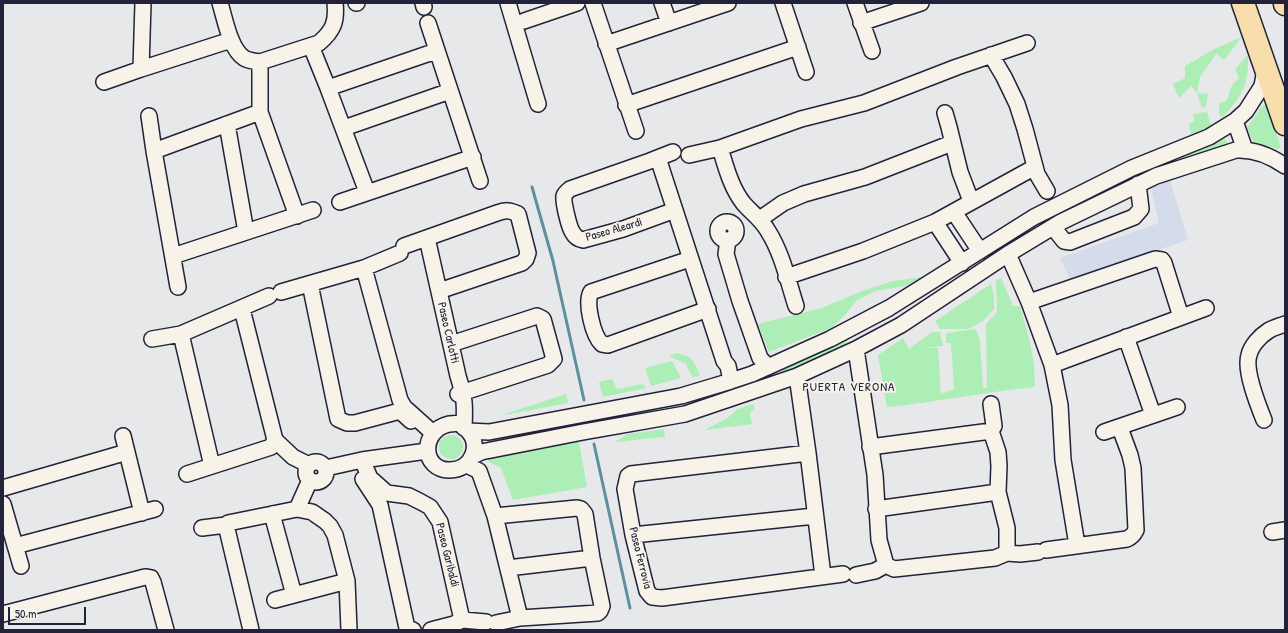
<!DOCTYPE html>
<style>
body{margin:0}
#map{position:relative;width:1288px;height:633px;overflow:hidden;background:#e7e8e9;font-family:"Patrick Hand",sans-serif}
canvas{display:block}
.frame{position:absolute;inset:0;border:4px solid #22223b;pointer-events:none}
.scale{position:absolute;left:8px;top:607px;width:78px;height:18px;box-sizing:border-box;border:2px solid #22223b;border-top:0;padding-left:5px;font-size:12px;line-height:14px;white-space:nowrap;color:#22223b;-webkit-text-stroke:3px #f7f3e8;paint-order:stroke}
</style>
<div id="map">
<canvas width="1288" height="633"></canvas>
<div class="frame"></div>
<div class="scale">50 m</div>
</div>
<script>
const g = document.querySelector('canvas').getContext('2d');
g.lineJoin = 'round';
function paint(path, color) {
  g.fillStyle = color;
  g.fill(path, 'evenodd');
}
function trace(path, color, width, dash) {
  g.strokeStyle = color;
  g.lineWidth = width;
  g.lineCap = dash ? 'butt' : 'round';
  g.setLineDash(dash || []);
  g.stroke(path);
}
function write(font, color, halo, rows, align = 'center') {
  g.font = font + ' "Patrick Hand",sans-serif';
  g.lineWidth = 4;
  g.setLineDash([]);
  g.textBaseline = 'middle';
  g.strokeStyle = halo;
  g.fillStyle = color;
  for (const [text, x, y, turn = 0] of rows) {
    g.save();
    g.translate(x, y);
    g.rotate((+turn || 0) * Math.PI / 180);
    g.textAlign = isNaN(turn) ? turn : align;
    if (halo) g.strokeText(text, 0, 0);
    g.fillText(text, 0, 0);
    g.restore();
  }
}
const built = new Path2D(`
 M 1170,180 L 1188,240 L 1070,279 L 1060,258 L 1159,223 L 1151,188 Z`);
const green = new Path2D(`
 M 1242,37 L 1224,60 L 1216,54 L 1200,77 L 1197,93 L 1208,94 L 1206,107 L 1202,108 L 1197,93 L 1191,86 L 1179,98 L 1173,84 L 1185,78 L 1185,66 L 1214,49 Z
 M 1248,55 C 1249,85 1242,96 1222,118 L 1219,114 L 1219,104 L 1227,100 L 1232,85 L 1239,78 L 1235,69 Z
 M 1265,105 L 1281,147 L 1278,149 L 1254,143 L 1247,128 L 1261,107 Z
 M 1207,112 L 1211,126 L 1191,135 L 1189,124 L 1194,121 L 1193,114 Z
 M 1225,139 L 1229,145 L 1101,195 L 1113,182 Z
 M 922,277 L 906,286 L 875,291 L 856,301 L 846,314 L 831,328 L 769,352 L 758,324 L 822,308 L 862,291 L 893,281 Z
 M 1001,278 L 1013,306 L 1020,306 L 1030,342 L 1034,365 L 1035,387 C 985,392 937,402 887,407 L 878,355 L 903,338 L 909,349 L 932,332 L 940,332 L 943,346 L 926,348 L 938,348 L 941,394 L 954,389 L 951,343 L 946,343 L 946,333 L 976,329 L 980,340 L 983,388 L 987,388 L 986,324 L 997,312 L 996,281 Z
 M 991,284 L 994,296 L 994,309 L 983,321 L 968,329 L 940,329 L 935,321 Z
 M 852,337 L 841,347 L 784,373 L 781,368 Z
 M 676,353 C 694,357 693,360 700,376 L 692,377 L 686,364 L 669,356 Z
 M 672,361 L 681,378 L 651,386 L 645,368 Z
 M 612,379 L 617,389 L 643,384 L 646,388 L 603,397 L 599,382 Z
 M 566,394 L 568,403 L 499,416 Z
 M 681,400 L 679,406 L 609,419 L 608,414 Z
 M 754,404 L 754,410 L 750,413 L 752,424 L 705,430 L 729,417 L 737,409 Z
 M 571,422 L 572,428 L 493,443 L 492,437 Z
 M 664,429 L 665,437 L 615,442 L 628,434 Z
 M439 447a12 12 0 1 1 24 0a12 12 0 1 1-24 0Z
 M 579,441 L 587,487 L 513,500 L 501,468 L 489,462 L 489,457 L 517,450 Z`);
const stream = new Path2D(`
 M 532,187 L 553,261 L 584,400
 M 594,444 L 630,608`);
const minor = new Path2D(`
 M 220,3 C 225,19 230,49 244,58 C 249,61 254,61 260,62 L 319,43 C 333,31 337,22 335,3
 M 356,3 L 357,3
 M 423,3 L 424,7
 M 508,3 L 538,104
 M 593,3 L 636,131
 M 662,3 L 669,23
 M 783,3 L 806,72
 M 855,3 L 872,51
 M 524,21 L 577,3
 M 428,23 L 480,181
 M 861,23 L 921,3
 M 606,44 L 728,3
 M 311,46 L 328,88 L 367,192
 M 991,55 L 1004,77 L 1017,104 L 1025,129 L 1037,174 L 1047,191
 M 260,62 L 260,112 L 297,216
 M 141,69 L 231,40
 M 104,82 L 141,69 L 143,3
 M 328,88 L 436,51
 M 626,105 L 798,47
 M 945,113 L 949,127 L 960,172 L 971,201
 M 149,116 L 154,151 L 178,287
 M 1235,121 L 1245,150
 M 227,124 L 246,232
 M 344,128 L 450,91
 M 720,148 C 726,167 731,188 744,204 C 752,213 762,220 768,231 C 782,253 788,281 796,306
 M 154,151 L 260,112
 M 673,152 L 650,161 L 570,189 C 568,191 565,193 564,196 C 563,202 569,228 573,233 C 575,237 578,239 583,240 L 623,229 L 675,210
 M 689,155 L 720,148 L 801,119 L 864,103 L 957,67 L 1027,43
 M 658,158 L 724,361 L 728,366 L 731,381
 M 340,202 L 473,157
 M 954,212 L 980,251
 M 760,219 L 783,203 L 804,194 L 865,177 L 952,143
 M718 231a9 9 0 1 1 18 0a9 9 0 1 1-18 0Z
 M 935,222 L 962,263
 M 1053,227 L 1064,241 L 1070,242 L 1134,217 L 1141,209 L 1138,184
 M 427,238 L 458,376 C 465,398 465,406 464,428
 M 728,240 L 726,254 L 740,301 L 760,358 L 768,367
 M 404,246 L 497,213 C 505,210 510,210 518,214 L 528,253 L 526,259 L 522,263 L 439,291
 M 1008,254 L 1029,302 L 1052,365 L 1060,405 L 1063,460 L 1077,545
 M 173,256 L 313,210
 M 690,259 L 591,292 C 585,303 593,336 602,344 L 608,345 L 708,309
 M 364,268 L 400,253
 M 786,277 L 863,251 L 935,222 L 1035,167
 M 310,284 L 338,419 L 347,423 L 355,423 L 400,411 L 411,421
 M 281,292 L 364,268 L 400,400 L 404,407 L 433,433
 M 1029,302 L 1155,259 L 1162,260 L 1164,263 L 1181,317
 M 242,309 L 275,440 L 293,457 L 309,465
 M 181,334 L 212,466
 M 1126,337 L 1153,415
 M 152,339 L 181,334 L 269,296
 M 451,344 L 537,316 L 543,319 L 554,359 L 548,365 L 458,394
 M 856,349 L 875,475 L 879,540 L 886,565
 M 1052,365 L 1206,308
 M 797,376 L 808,453 L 823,576
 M 991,404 L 994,426 L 991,431 L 998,452 L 999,466 L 998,492 L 1007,528 L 1007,553
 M 1264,420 C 1258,405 1244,370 1249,355 C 1251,346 1260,336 1268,331 C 1272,328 1280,326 1285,324
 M 449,424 C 452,424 456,423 459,424 C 461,424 464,428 466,429 C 483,444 472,470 450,470 C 422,471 419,431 449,424 Z
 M 468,431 L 489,432 L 681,396 L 731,381 L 752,374 L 830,339 L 889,308 L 1034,217 L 1132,168 L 1209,137 L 1235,121 L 1246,111 L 1262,86 L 1265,70
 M 1104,432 L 1177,407
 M 123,436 L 142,513
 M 870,447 L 991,431
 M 808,453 L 631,474 L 628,476 L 625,489 L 633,535 L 647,591 L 652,597 L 662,598 L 843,574
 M 473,456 L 481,452 L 583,432 L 685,414 L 797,376 L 856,349 L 901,325 L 1008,254 L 1061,222 L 1156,176 L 1236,150 C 1253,149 1271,156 1285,166
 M 362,460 L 370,478 L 387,493 L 409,496 L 421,502 L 430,507 L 440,522 L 462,620
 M306 472a10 10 0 1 1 20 0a10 10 0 1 1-20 0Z
 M 467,465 L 479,471 L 495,516 L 520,618
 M 326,468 L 362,460 L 427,451
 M 187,474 L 271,447 L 275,440
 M 363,479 L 380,505 L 407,628 L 413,630
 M 3,488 L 127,452
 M 3,504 L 21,566
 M 297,509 L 310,480
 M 876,509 L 998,492
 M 272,514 L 294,595
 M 495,516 L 577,508 L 581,509 L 585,514 L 592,558 L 602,606 L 600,611 L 598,613 L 520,618 L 496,623
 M 202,528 L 226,525
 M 1272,532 L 1285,530
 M 633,535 L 815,516
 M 15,546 L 155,509
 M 1046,550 L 1127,539 C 1132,537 1134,534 1136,530 L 1133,468 L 1130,455 L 1120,428
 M 886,565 L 894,569 L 995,558 L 1007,553 L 1020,554 L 1038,552
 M 508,568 L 592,558
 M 856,575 L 875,571 L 886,565
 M 275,600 L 347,581
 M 3,614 L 145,577 L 151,578 L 153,582 L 166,630
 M 251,630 L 226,525 L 228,523 L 297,509 L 312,512 L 325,521 L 330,526 L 335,535 L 347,581 L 349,630
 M 431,630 L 454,624 L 462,620 L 486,622`);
const highway = new Path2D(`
 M 1243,3 L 1285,124
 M 1285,3 L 1285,4`);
const streetNames = [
 ["Paseo Aleardi",614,230,-16],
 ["Paseo Carlotti",448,333,77],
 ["Paseo Garibaldi",447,555,76],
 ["Paseo Ferrovia",640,558,76]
];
const neighbourhoodNames = [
 ["PUERTA VERONA",849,388]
];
paint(built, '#d4dbea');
paint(green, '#adeeb6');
trace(stream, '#5f8f9e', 3);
trace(minor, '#22223b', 18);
trace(highway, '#22223b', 25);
trace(minor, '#f7f3e8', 15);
trace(highway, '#f8deab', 22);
write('12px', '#22223b', '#f7f3e8', streetNames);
g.letterSpacing = '1px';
write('13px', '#22223b', '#f7f3e8', neighbourhoodNames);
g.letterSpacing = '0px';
</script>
